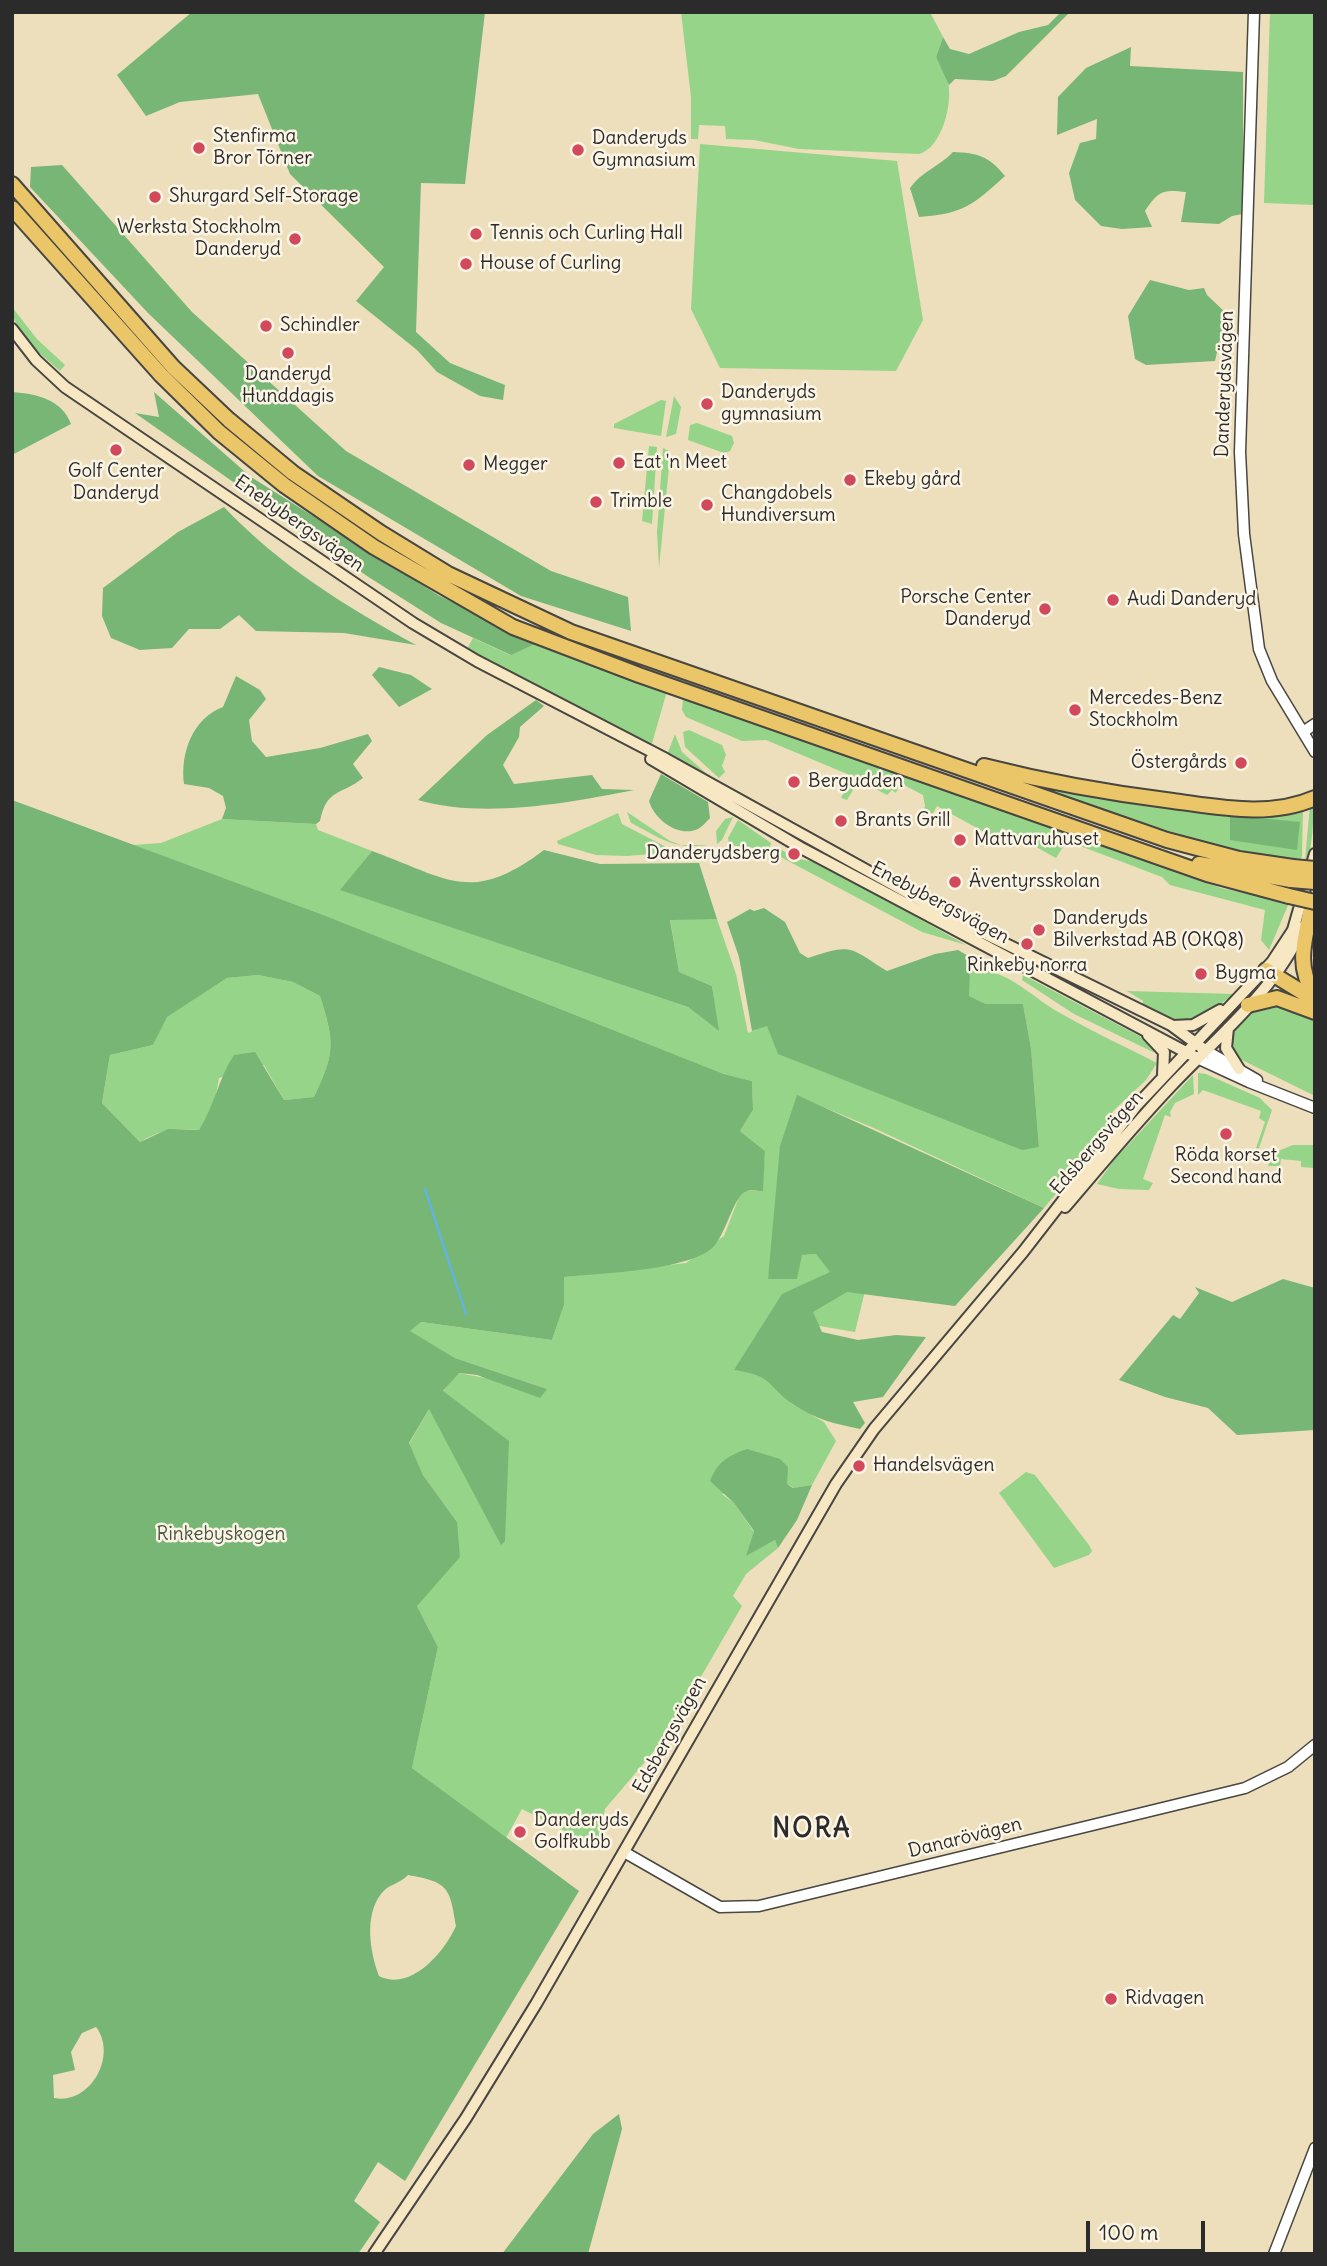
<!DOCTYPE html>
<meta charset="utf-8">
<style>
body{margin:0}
#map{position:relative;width:1327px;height:2266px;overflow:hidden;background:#eddfbc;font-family:Delius,sans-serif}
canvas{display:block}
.frame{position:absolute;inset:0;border:14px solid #2b2b2b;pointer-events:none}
.scale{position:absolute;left:1086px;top:2221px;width:119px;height:32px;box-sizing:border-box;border:4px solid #2b2b2b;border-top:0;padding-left:9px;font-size:21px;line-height:24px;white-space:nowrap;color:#2b2b2b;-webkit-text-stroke:5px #fcf5e5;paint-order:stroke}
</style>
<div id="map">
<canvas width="1327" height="2266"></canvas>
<div class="frame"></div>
<div class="scale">100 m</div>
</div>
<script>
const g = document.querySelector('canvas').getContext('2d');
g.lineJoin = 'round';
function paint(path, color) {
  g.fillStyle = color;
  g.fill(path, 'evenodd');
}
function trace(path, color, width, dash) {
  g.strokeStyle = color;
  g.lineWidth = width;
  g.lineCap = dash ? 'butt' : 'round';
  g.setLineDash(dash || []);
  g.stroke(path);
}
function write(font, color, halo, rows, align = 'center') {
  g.font = font + ' Delius,sans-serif';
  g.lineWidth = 5;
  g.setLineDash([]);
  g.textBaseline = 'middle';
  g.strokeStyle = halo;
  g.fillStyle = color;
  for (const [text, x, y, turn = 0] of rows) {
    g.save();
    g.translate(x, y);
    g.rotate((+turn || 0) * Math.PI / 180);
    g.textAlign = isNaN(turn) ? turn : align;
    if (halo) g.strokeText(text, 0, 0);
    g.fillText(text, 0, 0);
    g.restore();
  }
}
const green = new Path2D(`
 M 681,12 L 930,12 L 943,37 L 936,57 C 940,65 945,73 948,82 C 953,103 942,148 919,154 L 799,149 L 754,140 L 726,139 L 725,126 L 699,125 L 698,139 L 691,139 L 691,97 Z
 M 1270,12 L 1315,12 L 1315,205 L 1264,203 Z
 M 700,144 L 897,161 L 923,320 L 896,371 L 720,368 L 691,309 Z
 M 12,307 L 37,339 L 65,365 L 60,371 C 42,355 12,332 12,307 Z
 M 674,396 L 681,407 L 676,434 L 666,437 Z
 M 661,400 L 666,401 L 661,436 L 614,428 L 614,424 Z
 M 697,423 L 732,436 L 734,443 L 730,451 L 724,453 L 688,440 L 690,425 Z
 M 649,446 L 657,447 L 652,524 L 642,521 Z
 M 663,448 L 669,451 L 670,457 L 659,568 L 657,532 Z
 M 473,638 L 510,655 L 535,644 L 667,691 L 651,747 L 467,649 Z
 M 683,698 L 1071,832 L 1221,888 L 1289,903 L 1269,950 L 1261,940 L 1265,910 L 1170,885 L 1162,877 L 1067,841 L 1056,858 L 1002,828 L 993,843 L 984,837 L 986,833 L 937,806 L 927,825 L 918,821 L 925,806 L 923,795 L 900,783 L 896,793 L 892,790 L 887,795 L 859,780 L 847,800 L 841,798 L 852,776 L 766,740 L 742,741 L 686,717 L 682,710 Z
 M 689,730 L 722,745 L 726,755 L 722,766 L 725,772 L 719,778 L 685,747 L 683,732 Z
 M 675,734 L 682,752 L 715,781 L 667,755 Z
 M 1036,785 L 1158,806 L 1303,808 L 1302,856 L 1300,861 L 1211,845 L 1035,787 Z
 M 1314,803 C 1313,851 1304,897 1283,940 L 1305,860 L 1310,805 Z
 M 627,812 L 670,841 L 681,845 L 708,845 C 673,850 661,838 631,823 Z
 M 618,813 L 622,824 L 670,849 L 711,850 L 697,857 L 652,854 L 627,856 L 596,855 L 558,844 L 557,841 Z
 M 733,817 L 722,840 L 717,844 L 716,831 L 725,819 Z
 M 222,819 L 316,824 L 318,830 L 372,851 L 341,890 L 688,1007 L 718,1030 L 712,986 L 679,972 L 670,919 L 717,919 L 736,974 L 748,1033 L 767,1025 L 1039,1147 L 1031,1048 L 1023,1004 L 986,1004 L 969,996 L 969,968 C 1010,970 1027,994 1060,1013 C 1091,1031 1124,1046 1157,1063 L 1146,1080 L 1113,1111 L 1095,1147 L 1044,1208 L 876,1129 L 797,1096 L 768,1279 L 801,1255 L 816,1254 L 831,1272 L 823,1275 L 867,1283 L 855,1332 L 808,1324 L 735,1370 L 760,1374 L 792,1404 L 824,1422 L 836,1441 L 812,1485 L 794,1488 L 787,1484 L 722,1494 L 734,1503 L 754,1532 L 747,1555 L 775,1540 L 778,1548 L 746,1574 L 733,1596 L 742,1606 L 666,1737 L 605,1809 L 596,1851 L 558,1827 L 522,1809 L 506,1838 L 412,1768 L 438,1647 L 417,1606 L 457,1522 L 423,1475 L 409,1444 L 429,1409 L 458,1373 L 547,1389 L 455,1358 L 409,1331 L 421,1322 L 552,1340 L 564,1305 L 564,1277 L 686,1263 L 724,1236 L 739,1197 L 746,1191 L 762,1191 L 765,1151 L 740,1131 L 753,1110 L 752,1081 L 724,1074 L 321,914 L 133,845 L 161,843 Z
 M 738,820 L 771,843 L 769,850 L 729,845 L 728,838 Z
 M 776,846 L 794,858 L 815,862 L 870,891 L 966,945 L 922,932 L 773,853 Z
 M 258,975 L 293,982 L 320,996 C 335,1043 335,1053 314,1097 L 284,1100 L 264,1065 L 219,1078 L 214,1106 L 199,1130 C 175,1129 161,1129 140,1142 L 102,1103 L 110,1055 L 153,1045 L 166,1017 L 227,978 Z
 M 1023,975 L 1149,1041 L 1159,1052 L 1153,1052 L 1074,1014 L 1022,980 Z
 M 1127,991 L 1234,994 C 1193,1025 1191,1028 1142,1008 L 1143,1001 Z
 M 1263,1005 L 1294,1010 L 1315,1021 L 1315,1096 L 1240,1059 C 1216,1038 1241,1015 1263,1005 Z
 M 1198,1073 L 1206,1074 L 1260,1098 L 1272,1110 L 1257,1154 L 1251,1152 L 1255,1151 L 1265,1122 L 1259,1118 L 1261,1111 L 1203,1090 L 1198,1095 Z
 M 1193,1075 L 1194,1094 L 1175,1103 L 1170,1112 L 1171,1117 L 1165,1115 L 1143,1179 L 1153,1183 L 1149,1190 L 1119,1189 L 1097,1184 L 1114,1160 Z
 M 1293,1145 L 1315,1145 L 1315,1168 L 1301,1167 L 1301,1161 L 1281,1159 L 1280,1166 L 1268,1166 L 1273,1153 Z
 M 1026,1472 L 1035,1475 L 1089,1545 L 1092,1551 L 1089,1555 L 1054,1568 L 999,1493 Z`);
const forest = new Path2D(`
 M 192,12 L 485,12 L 465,184 L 421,183 L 416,332 L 450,363 L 505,385 L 503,400 L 480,396 L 437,372 L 417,350 L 356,301 L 384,267 L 290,174 L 258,94 L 180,102 L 146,116 L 117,75 Z
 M 1061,12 L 1070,12 L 1006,76 L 993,81 L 955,79 L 949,85 L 936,57 L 943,37 L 950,49 L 969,54 L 1019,32 L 1048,25 Z
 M 1131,47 L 1130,66 L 1243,72 L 1243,214 L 1232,216 L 1219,224 L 1181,222 L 1186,192 C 1163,189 1158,191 1145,211 L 1152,227 L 1122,229 L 1101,226 L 1075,200 L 1069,173 L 1080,143 L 1096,139 L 1097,119 L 1057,135 L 1058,97 L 1086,68 Z
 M 953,152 C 978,153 989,156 1005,176 C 973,205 963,214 919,217 L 910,188 C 921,172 940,166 953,152 Z
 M 62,165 L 192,312 L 346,451 L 551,571 L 628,597 L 631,631 L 521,596 L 318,476 L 148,313 L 30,187 L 31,167 Z
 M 1150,280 L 1189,290 L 1204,288 L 1207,295 L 1226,313 L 1215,361 L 1146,365 L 1135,359 L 1128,316 Z
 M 13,392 C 36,394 62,399 71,424 L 12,455 Z
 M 154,392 L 251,477 L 438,595 L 535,644 L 511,655 L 441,623 L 367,576 L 135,413 L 159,417 Z
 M 224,507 C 279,565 346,607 416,645 L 344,633 L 256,631 L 239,615 L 220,629 L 189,629 L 172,648 L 140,650 L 111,638 L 102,616 L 103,588 L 178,532 Z
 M 379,667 L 411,675 L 432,689 L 399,707 L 372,675 Z
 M 236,676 L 260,690 L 266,699 L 249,720 L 252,741 L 266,757 L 320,748 L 368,734 L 372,741 L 353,764 L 363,778 C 340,796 327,788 320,821 L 316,824 L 222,819 L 226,808 L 223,796 L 209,788 L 184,784 C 180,753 193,718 223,707 Z
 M 536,700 L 544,706 L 520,727 L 519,737 L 503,765 L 514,784 L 592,775 L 602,789 L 634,790 C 568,803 483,819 418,800 L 487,735 Z
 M 661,774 L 708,802 L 710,818 C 707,821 702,827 698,829 C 678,838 654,819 649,801 Z
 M 12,800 L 321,914 L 724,1074 L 752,1081 L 753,1110 L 740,1131 L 765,1151 L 763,1191 C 758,1191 751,1190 747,1191 C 733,1195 726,1237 711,1249 C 683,1271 601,1273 564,1277 L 564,1305 L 552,1340 L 421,1322 L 410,1331 L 455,1358 L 547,1389 L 540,1398 L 477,1375 L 459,1373 L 443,1391 L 509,1441 L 505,1541 L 501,1545 L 429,1409 L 409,1443 L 423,1475 L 457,1522 L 460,1557 L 417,1606 L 438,1647 L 412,1768 L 579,1891 L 405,2181 L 378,2162 L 354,2201 L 380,2222 L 358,2254 L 12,2254 ZM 258,975 L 293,982 L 320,996 C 335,1043 335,1053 314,1097 L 284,1100 L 255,1052 L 234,1055 C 218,1079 215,1105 199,1130 L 168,1129 L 140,1142 L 102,1103 L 110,1055 L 153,1045 L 167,1017 L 227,978 ZM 408,1875 C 448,1882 450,1887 456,1926 C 444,1953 410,1992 379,1976 C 370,1952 364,1916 381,1894 C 388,1884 400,1884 408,1875 ZM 96,2027 C 118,2056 90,2105 54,2098 L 53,2075 L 75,2070 L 71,2052 L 82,2033 Z
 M 1230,815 L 1300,822 L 1297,850 L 1230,840 Z
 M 544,850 L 600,864 L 699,863 L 717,919 L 670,920 L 679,972 L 712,986 L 719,1031 L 688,1007 L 340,890 L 372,851 C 449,879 471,905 544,850 Z
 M 764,908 L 785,922 L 800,953 L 808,958 C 852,943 849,947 887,971 L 935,954 L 958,950 L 991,969 L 970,968 L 969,996 L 986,1004 L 1023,1004 L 1031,1048 L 1039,1147 L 1022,1150 L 778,1054 L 767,1026 L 752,1031 L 739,957 L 727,922 L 750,909 L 754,911 Z
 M 797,1095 L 1044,1208 L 955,1306 L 847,1292 L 813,1312 L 822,1332 L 858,1340 L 896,1335 L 926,1337 L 883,1397 L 853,1402 L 865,1423 L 860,1429 C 835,1424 815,1419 794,1405 C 765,1385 775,1376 734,1370 L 782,1294 L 830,1272 L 816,1254 L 802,1255 L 797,1279 L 768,1279 L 780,1146 Z
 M 1283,1279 L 1315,1288 L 1315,1430 L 1237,1435 L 1208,1408 L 1165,1397 L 1119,1380 L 1173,1315 L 1180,1319 L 1199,1293 L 1195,1287 L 1232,1302 Z
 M 747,1449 L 780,1459 L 788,1467 L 787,1484 L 793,1488 L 812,1485 L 797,1520 L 778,1548 L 775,1540 L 746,1556 L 754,1531 L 734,1503 L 710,1481 C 718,1461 728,1456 747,1449 Z
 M 619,2114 L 622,2129 L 588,2254 L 502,2254 L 593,2134 Z`);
const stream = new Path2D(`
 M 425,1189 L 466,1314`);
const tertiary = new Path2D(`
 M 1254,12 L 1240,452 L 1244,534 L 1259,649 L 1272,681 L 1315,752
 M 1303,732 L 1315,724
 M 1205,1050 L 1257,1080
 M 1197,1058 L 1249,1082 L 1315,1108
 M 624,1852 L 720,1907 L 759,1906 L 1245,1788 L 1288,1767 L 1315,1745
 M 1274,2254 L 1315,2148`);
const secondary = new Path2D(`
 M 12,329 L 36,360 L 65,387 L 413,623 L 477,661 L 666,759 L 953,918 L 1171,1025 L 1205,1050
 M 651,759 L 803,849 L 1197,1058
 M 1173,1026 L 1193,1025 L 1220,1010
 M 1228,1028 L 1226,1048 L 1239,1069
 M 1148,1035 L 1164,1052 L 1163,1074
 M 1065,1207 C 1100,1166 1134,1125 1171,1086 C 1217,1037 1276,990 1303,927
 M 374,2254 L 466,2118 L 536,2004 L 836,1484 L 874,1429 L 1023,1252 L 1137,1105 L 1272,962 L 1293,930 L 1315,854`);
const motorway = new Path2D(`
 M 12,184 L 173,367 L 229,420 L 293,473 L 381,533 L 448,574 L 571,632 L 1167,840 L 1239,859 L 1293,867
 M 12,208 L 161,375 L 219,432 L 284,485 L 374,547 L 513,627 L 639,675 L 1207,874 L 1289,896
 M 984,766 C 1047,782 1108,793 1173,801 C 1219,807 1270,818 1315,798
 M 1199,864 L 1291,880
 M 1311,909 C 1305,939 1295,967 1315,995
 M 1266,970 L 1315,1000
 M 1248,1005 L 1277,998 L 1315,1012`);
const motorwayBridge = new Path2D(`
 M 1293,867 L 1315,869
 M 1291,880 L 1315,882
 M 1289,896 L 1315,902`);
const markers = [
 [199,148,7,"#d1495b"],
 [578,150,7,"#d1495b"],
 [155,197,7,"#d1495b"],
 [476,234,7,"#d1495b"],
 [295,239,7,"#d1495b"],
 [466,264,7,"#d1495b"],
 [266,326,7,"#d1495b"],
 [288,353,7,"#d1495b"],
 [707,404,7,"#d1495b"],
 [116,450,7,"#d1495b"],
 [619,463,7,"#d1495b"],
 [469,465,7,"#d1495b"],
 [850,480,7,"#d1495b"],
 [596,502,7,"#d1495b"],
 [707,505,7,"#d1495b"],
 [1113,600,7,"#d1495b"],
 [1045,609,7,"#d1495b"],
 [1075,710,7,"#d1495b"],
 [1241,763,7,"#d1495b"],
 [794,782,7,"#d1495b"],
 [841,821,7,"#d1495b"],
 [960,840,7,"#d1495b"],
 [794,854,7,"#d1495b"],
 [955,882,7,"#d1495b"],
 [1039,930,7,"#d1495b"],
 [1027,944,7,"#d1495b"],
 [1201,974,7,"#d1495b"],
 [1226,1134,7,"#d1495b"],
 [859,1466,7,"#d1495b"],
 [520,1832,7,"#d1495b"],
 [1111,1999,7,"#d1495b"]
];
const poiNames = [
 ["Stenfirma",213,137],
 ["Bror Törner",213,159],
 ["Danderyds",592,139],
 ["Gymnasium",592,161],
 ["Shurgard Self-Storage",169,197],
 ["Werksta Stockholm",281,228,"right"],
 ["Danderyd",281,250,"right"],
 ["Tennis och Curling Hall",490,234],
 ["House of Curling",480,264],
 ["Schindler",280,326],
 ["Danderyd",288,375,"center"],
 ["Hunddagis",288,397,"center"],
 ["Danderyds",721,393],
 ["gymnasium",721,415],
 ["Eat 'n Meet",633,463],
 ["Megger",483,465],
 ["Golf Center",116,472,"center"],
 ["Danderyd",116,494,"center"],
 ["Ekeby gård",864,480],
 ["Changdobels",721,494],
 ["Hundiversum",721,516],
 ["Trimble",610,502],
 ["Porsche Center",1031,598,"right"],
 ["Danderyd",1031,620,"right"],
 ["Audi Danderyd",1127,600],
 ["Mercedes-Benz",1089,699],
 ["Stockholm",1089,721],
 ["Östergårds",1227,763,"right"],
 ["Bergudden",808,782],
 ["Brants Grill",855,821],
 ["Mattvaruhuset",974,840],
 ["Danderydsberg",780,854,"right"],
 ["Äventyrsskolan",969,882],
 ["Danderyds",1053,919],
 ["Bilverkstad AB (OKQ8)",1053,941],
 ["Rinkeby norra",1027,966,"center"],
 ["Bygma",1215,974],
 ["Röda korset",1226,1156,"center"],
 ["Second hand",1226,1178,"center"],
 ["Handelsvägen",873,1466],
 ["Danderyds",534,1821],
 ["Golfkubb",534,1843],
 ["Ridvagen",1125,1999]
];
const streetNames = [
 ["Danderydsvägen",1225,384,-88],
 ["Enebybergsvägen",299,524,35],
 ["Enebybergsvägen",940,903,28],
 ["Edsbergsvägen",1097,1143,-49],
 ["Edsbergsvägen",670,1735,-61],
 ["Danarövägen",965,1838,-14]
];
const parkNames = [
 ["Rinkebyskogen",221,1535]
];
const districtNames = [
 ["NORA",812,1830]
];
paint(green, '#96d489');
paint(forest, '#78b675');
trace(stream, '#61b4dd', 2.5);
trace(tertiary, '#484641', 13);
trace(secondary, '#484641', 14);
trace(motorway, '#484641', 18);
trace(tertiary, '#fff', 10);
trace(secondary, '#f7e8c3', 10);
trace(motorway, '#ebc669', 14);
trace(motorwayBridge, '#484641', 18, []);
trace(motorwayBridge, '#ebc669', 14);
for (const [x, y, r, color] of markers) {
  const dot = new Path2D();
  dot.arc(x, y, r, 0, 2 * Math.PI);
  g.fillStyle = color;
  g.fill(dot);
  trace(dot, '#fcf5e5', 2.5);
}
write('19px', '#2b2b2b', '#fcf5e5', poiNames, 'left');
write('19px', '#2b2b2b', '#fcf5e5', streetNames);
write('19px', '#465542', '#fcf5e5', parkNames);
g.letterSpacing = '2px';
write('bold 26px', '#2b2b2b', '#fcf5e5', districtNames);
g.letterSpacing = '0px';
</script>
